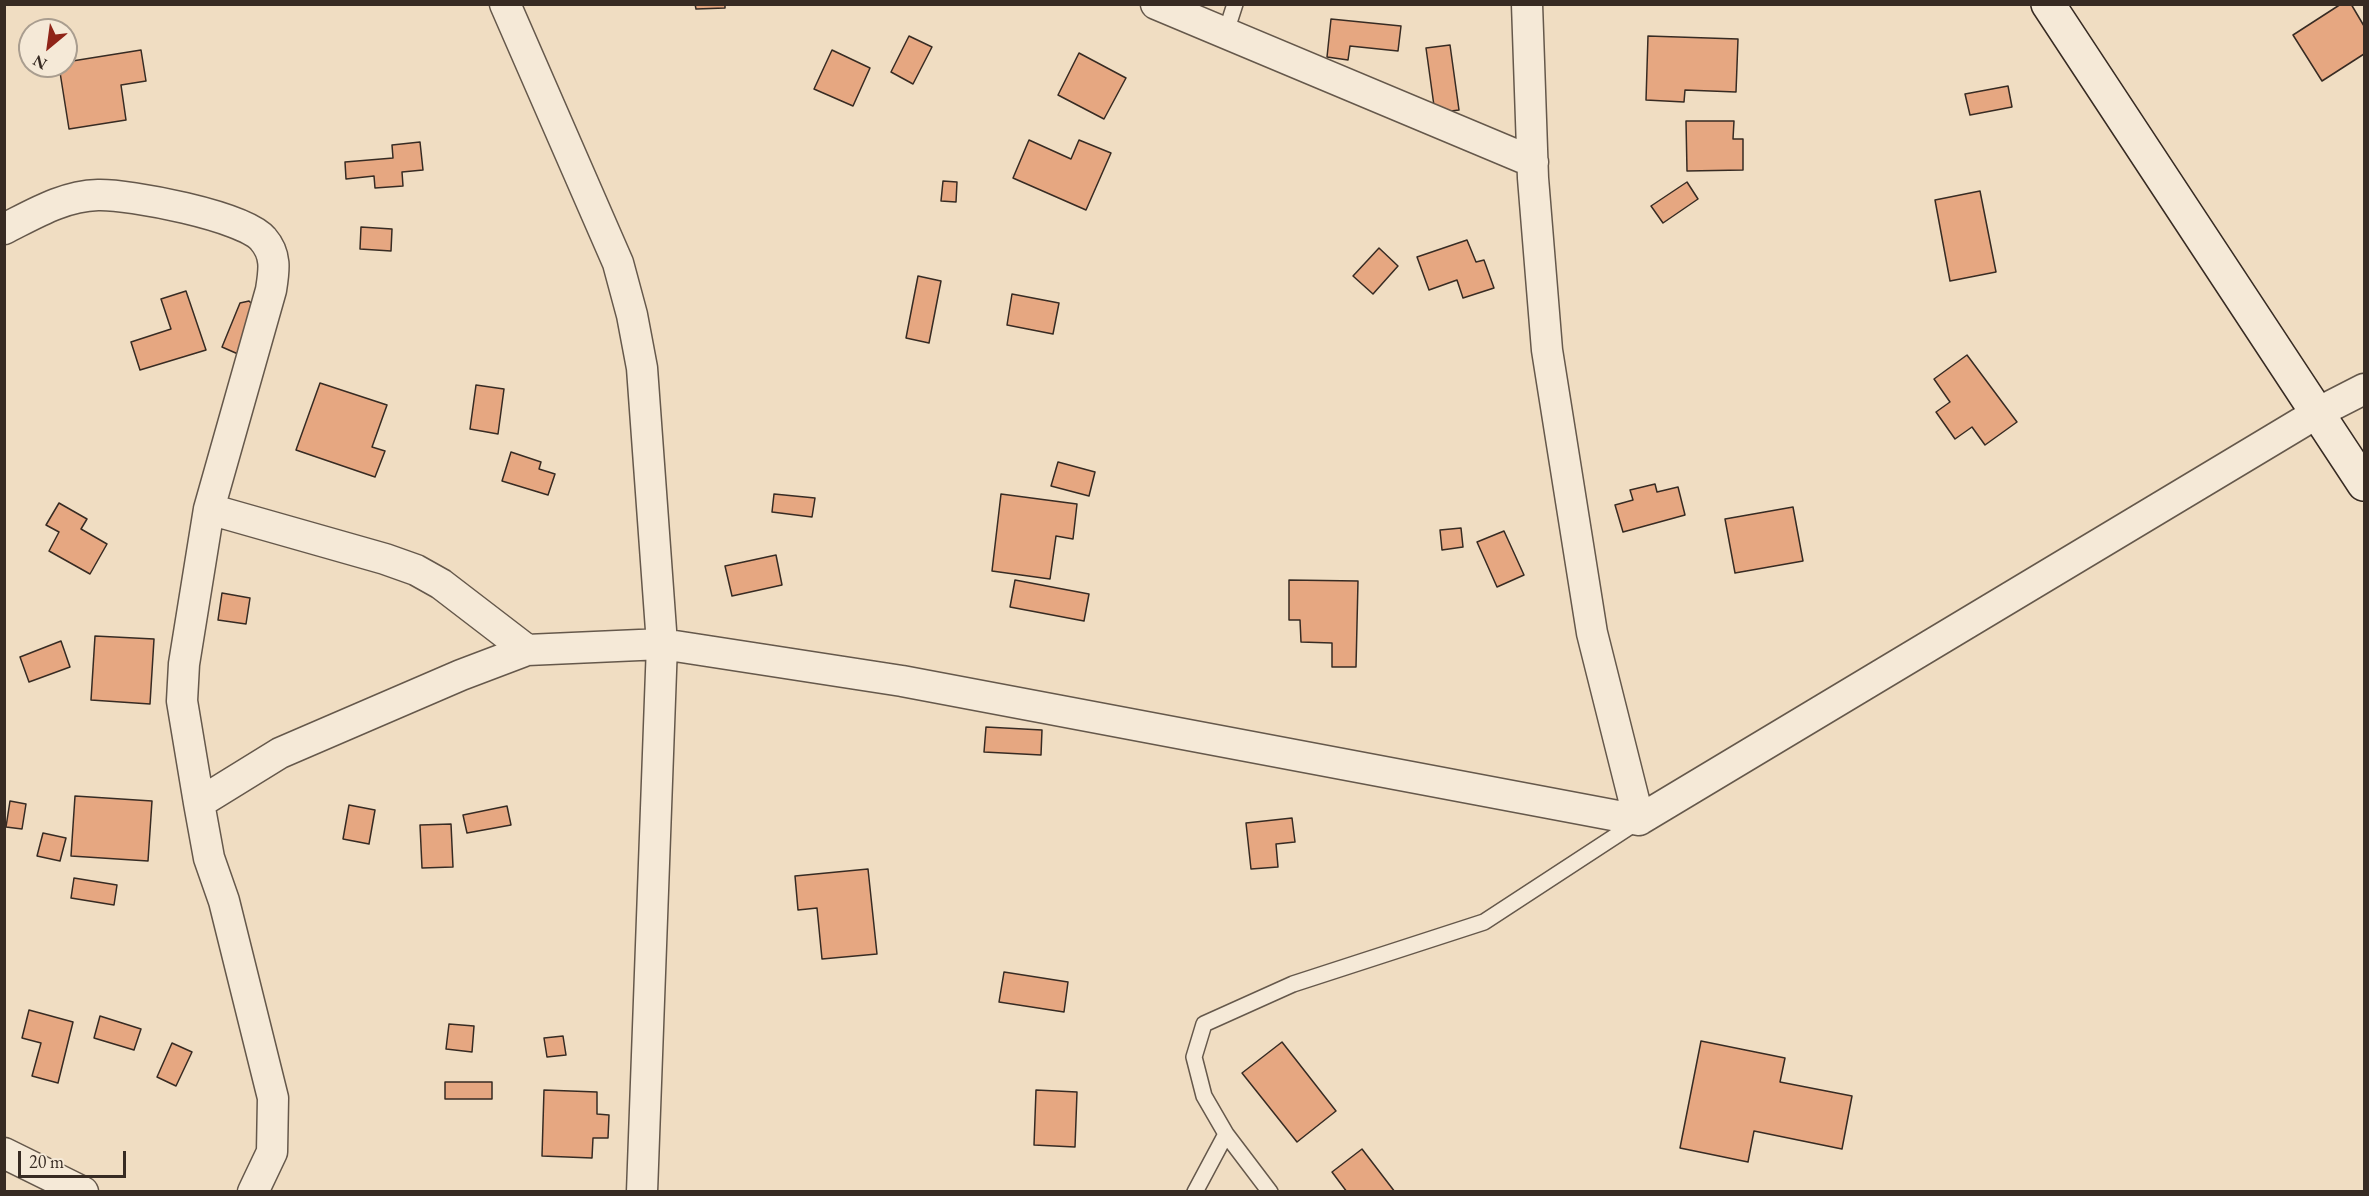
<!DOCTYPE html>
<html>
<head>
<meta charset="utf-8">
<style>
  body { margin:0 }
  #map { position:relative; width:2369px; height:1196px; overflow:hidden; background:#f0ddc2; font-family:"EB Garamond",serif }
  canvas { display:block }
  .frame { position:absolute; inset:0; border:6px solid #372b23; pointer-events:none }
  .north { position:absolute; left:18px; top:18px; width:60px; height:60px; box-sizing:border-box; background:#f5e9d7; border:2px solid #a99d8f; border-radius:50%; rotate:209deg; font-size:16px; font-weight:700; line-height:24px; text-align:center; color:#372b23 }
  .north::after { content:''; display:block; margin:auto; width:21px; height:27px; background:#8f2418; clip-path:polygon(50% 0,100% 100%,50% 72%,0 100%) }
  .scale { position:absolute; left:18px; top:1151px; width:108px; height:27px; box-sizing:border-box; border:3px solid #372b23; border-top:0; padding-left:8px; font-size:18px; line-height:21px; white-space:nowrap; color:#372b23; -webkit-text-stroke:4px #f5e9d7; paint-order:stroke }
</style>
</head>
<body>
<div id="map">
<canvas width="2369" height="1196"></canvas>
<div class="frame"></div>
<div class="north">N</div>
<div class="scale">20 m</div>
</div>
<script>
const c = document.querySelector('canvas').getContext('2d');
c.lineJoin = 'round';
function paint(path, color) {
  c.fillStyle = color;
  c.fill(path, 'evenodd');
}
function stroke(path, color, width, dash) {
  c.strokeStyle = color;
  c.lineWidth = width;
  c.lineCap = dash ? 'butt' : 'round';
  c.setLineDash(dash || []);
  c.stroke(path);
}
const building = new Path2D(`
  M695,4H725V8L696,9Z
  M2341,4H2351L2364,26V54L2322,81L2293,35Z
  M1331,19L1401,26L1398,51L1350,46L1348,60L1327,57Z
  M909,36L932,47L913,84L891,72Z
  M1648,36L1738,39L1736,92L1685,90L1684,102L1646,100Z
  M1450,45L1459,110L1435,113L1426,48Z
  M141,50L146,81L121,85L126,120L69,129L59,66H66V62Z
  M832,50L870,68L853,106L814,89Z
  M1079,53L1126,78L1104,119L1058,95Z
  M2008,86L2012,107L1970,115L1965,94Z
  M1686,121H1734L1733,139H1743V170L1687,171Z
  M1029,140L1071,159L1079,140L1111,153L1086,210L1013,178Z
  M420,142L423,170L402,172L403,186L375,188L374,176L346,179L345,162L393,158L392,145Z
  M943,181L957,182L956,202L941,201Z
  M1687,182L1698,199L1663,223L1651,206Z
  M1980,191L1996,272L1950,281L1935,200Z
  M361,227L392,229L391,251L360,249Z
  M1467,240L1476,262L1484,260L1494,288L1463,298L1457,280L1429,290L1417,257Z
  M1379,248L1398,266L1373,294L1353,276Z
  M918,276L941,281L929,343L906,338Z
  M186,291L206,350L140,370L131,342L171,329L161,299Z
  M1012,294L1059,303L1053,334L1007,325Z
  M249,301L257,309L238,354L222,347L240,303Z
  M1967,355L2017,422L1985,445L1972,427L1955,439L1936,412L1950,402L1934,379Z
  M320,383L387,405L372,447L385,451L375,477L296,450Z
  M476,385L504,389L498,434L470,429Z
  M511,452L541,462L539,469L555,474L548,495L502,481Z
  M1058,462L1095,472L1089,496L1051,486Z
  M1655,484L1657,492L1678,487L1685,515L1623,532L1615,505L1633,500L1630,490Z
  M774,494L815,498L812,517L772,512Z
  M1001,494L1077,504L1073,539L1056,536L1050,579L992,571Z
  M59,503L87,519L81,529L107,544L90,574L49,551L59,532L46,525Z
  M1793,507L1803,561L1735,573L1725,519Z
  M1461,528L1463,547L1442,550L1440,530Z
  M1504,531L1524,575L1497,587L1477,542Z
  M776,555L782,585L732,596L725,566Z
  M1015,580L1089,594L1084,621L1010,607Z
  M1289,580L1358,581L1356,667H1332V643L1301,642L1300,620H1289Z
  M222,593L250,598L246,624L218,620Z
  M95,636L154,639L150,704L91,700Z
  M61,641L70,667L29,682L20,657Z
  M986,727L1042,730L1041,755L984,752Z
  M75,796L152,801L148,861L71,856Z
  M10,801L26,804L22,829L6,827Z
  M349,805L375,810L369,844L343,839Z
  M507,806L511,825L467,833L463,815Z
  M1292,818L1295,842L1276,844L1278,867L1251,869L1246,823Z
  M451,824L453,867L422,868L420,825Z
  M43,833L66,838L60,861L37,856Z
  M868,869L877,954L822,959L817,908L798,910L795,876Z
  M74,878L117,885L114,905L71,898Z
  M1004,972L1068,982L1064,1012L999,1002Z
  M29,1010L73,1022L58,1083L32,1076L41,1043L22,1038Z
  M100,1016L141,1029L134,1050L94,1038Z
  M449,1024L474,1026L472,1052L446,1049Z
  M563,1036L566,1055L547,1057L544,1038Z
  M1701,1041L1785,1058L1780,1082L1852,1096L1842,1149L1754,1131L1748,1162L1680,1148Z
  M1282,1042L1336,1111L1297,1142L1242,1073Z
  M172,1043L192,1052L176,1086L157,1077Z
  M445,1082H492V1099H445Z
  M544,1090L597,1092V1114L609,1115L608,1138H593L592,1158L542,1156Z
  M1036,1090L1077,1092L1075,1147L1034,1145Z
  M1362,1149L1395,1192H1347L1332,1172Z`);
paint(building, '#e6a781');
stroke(building, '#372b23', 1.5);
const lane = new Path2D(`
  M1226,32L1235,4
  M1195,1192L1226,1134
  M1270,1192L1226,1134L1204,1096L1194,1057L1204,1024L1293,984L1484,922L1637,822`);
const street = new Path2D(`
  M505,4L618,263L632,315L642,368L662,644L902,681L1639,820L2319,412L2364,389
  M1156,4L1533,162
  M1527,4L1533,178L1547,350L1592,633L1639,820
  M4,229C34,214 63,196 98,195C129,194 244,216 263,239C277,255 274,271 271,290L209,509L184,664L182,701L199,803
  M209,509L385,559L416,570L441,584L527,650
  M4,1153L83,1192
  M253,1192L272,1152L273,1098L224,901L209,858L199,803L280,753L461,675L527,650L662,644L642,1192`);
const secondary = new Path2D(`
  M2048,4L2364,484`);
stroke(lane, '#65584b', 18);
stroke(street, '#65584b', 33);
stroke(secondary, '#372b23', 36);
stroke(lane, '#f5e9d7', 15);
stroke(street, '#f5e9d7', 30);
stroke(secondary, '#f5e9d7', 33);
</script>
</body>
</html>
